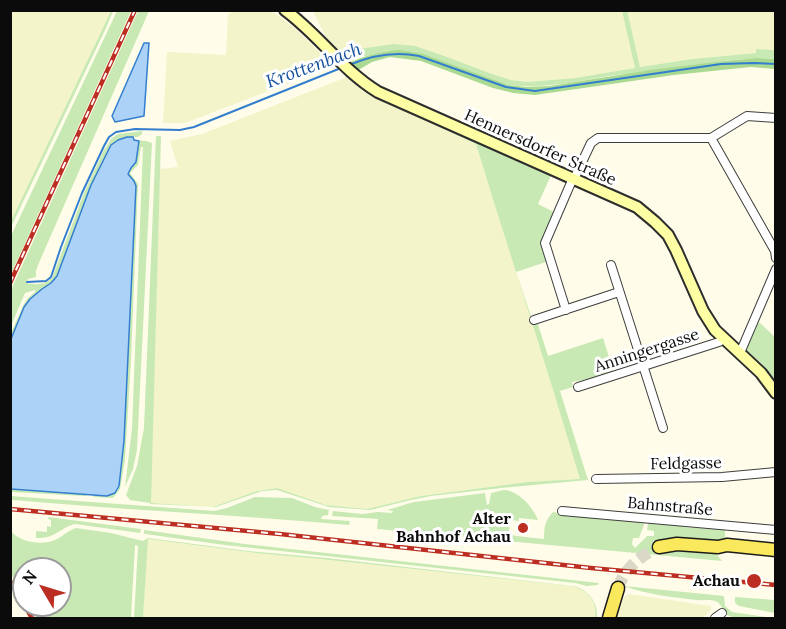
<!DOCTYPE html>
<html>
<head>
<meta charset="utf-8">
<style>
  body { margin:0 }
  #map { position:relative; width:786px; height:629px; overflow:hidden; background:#fffde9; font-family:Lora,serif }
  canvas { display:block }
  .frame { position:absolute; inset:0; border:12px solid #0b0b0b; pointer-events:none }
  .north { position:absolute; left:12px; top:557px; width:60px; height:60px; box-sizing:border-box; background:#fff; border:2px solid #9d9d9d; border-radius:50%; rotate:308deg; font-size:16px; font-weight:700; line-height:24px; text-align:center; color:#0b0b0b }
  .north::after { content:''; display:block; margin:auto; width:21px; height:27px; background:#bc2e22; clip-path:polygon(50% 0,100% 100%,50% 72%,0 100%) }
</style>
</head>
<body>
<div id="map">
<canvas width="786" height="629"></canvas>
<div class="frame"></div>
<div class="north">N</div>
</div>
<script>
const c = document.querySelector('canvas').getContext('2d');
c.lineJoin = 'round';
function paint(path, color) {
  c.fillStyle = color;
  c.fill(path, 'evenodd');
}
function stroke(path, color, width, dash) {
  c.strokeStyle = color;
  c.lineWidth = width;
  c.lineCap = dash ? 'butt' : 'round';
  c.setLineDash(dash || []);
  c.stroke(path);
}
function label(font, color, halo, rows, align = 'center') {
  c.font = font + ' Lora,serif';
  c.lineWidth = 6;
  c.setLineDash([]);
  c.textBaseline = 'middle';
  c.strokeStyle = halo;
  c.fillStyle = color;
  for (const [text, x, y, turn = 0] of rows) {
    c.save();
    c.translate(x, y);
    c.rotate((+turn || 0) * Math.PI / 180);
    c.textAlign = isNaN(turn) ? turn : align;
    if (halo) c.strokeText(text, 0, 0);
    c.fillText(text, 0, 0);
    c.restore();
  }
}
paint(new Path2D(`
  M236,10L272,11L297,30L324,57L329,68L185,123H163L167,52L226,55L228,14Z
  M11,11H111L11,221Z
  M313,11H622L635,68L575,78L527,82L511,80L492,74L447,57L338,52L328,42Z
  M627,11H775V50L757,49L756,53L692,59L640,67Z
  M347,77L367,91L393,105L476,144L581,479L528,482L421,496L367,509L326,505L277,488L257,491L213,507L150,503L160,169L178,167L170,141L202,134Z
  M147,539L256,553L320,559L571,586L582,589L589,595L594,602L596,609L595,618H143Z
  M629,594L711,606V610L703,618H616L624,597Z`), '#f3f4c9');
paint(new Path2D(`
  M627,10L640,67L692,59L756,53V49L775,50L776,59C743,57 711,63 678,67C655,70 632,73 609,76C576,82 542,89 508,85L387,51L357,58L346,65L338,52L394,44L415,46L447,57L492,74L511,80L527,82L575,78L635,68L622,11Z
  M111,11H113L106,28L11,227V221Z
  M117,11H131L11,274V236Z
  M138,11H149L38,265L36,271V277L28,279L26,283C36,285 45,285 52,278L84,193L104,150L112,138L118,134L142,131V134L138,137H134L133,140L146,141L152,143L137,450L133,469L125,487L132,429L143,147H141L138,165L130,173L138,184L131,359L125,460L120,489L113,498L94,497L92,493H88L86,496H84L11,492V333L24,304L28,298L35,292V290L25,293L11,326V290Z
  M350,75L552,173L538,204L556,213L541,246L546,262L516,272L533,322L537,321L548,356L603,338L614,373L600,377L572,382L573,387L560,391L588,480L501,488L431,496L411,500L370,510L329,507L277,490L262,491L216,507L150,504V503L130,500L126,495L137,466L144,428L156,136H161L151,503L213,507L257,491L277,488L326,505L367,509L421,496L528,482L580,479C547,367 510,255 476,144L393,105L367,91L347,77Z
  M759,322L775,337V382L761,363L746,350Z
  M504,490C519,491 533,507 538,520L519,518V521L510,520L509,534L516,536L544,539C544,527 545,521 553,512L565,514L566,516L577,517L578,515L606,520L607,518L625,520V521L636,522V521H644V525L639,538H633L632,544L635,548L647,536H654V531L647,530L648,523L649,521L654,522V524L665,525L666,523L683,525V527L694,528L695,526H698V528L709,529L710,527H725V537L730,538L727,542H725C705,540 677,534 659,542L671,549L712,552L717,555L722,561L377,529L378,519L332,516L333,511L362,514L378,512L392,513L393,511L387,510L414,502L485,493L487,505L489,504L491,493Z
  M10,496L214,511L227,508L255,497L292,498L315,507L329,510L328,515L322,516L321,519L350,521L349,525C237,515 125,510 13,500L11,499Z
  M48,517L141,529L140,533L75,524C59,528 56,539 36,538V531L47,532V526L51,527V520L48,519Z
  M76,528L111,533L143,541L148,538L248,551L327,558L573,586C589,590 598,602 597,618H595C598,601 588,590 571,586L320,559L256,553L148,539L143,618H134L138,546L135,545L131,618H37L29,605H60V569H24V597L11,574V531C19,542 42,546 55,540C62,537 67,531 76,528Z
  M144,530L245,544L599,583L598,585L587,586L575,583L225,545L145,534L144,533Z
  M624,586L724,596L725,606L732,612L773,618C761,618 738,621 727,615C722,611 722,603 715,601C710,599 702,601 697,600C672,597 648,595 624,586Z
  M735,597L775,600V613L739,606L735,603Z`), '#c8e9b3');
paint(new Path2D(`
  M399,50L423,54L508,85L526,87L550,86L650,70L715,62L757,58L776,59L775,69L751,67L674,75L535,95L513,93L493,88L421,61L390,57L372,62L355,72L346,65C363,55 380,52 399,50Z`), '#aada92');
const water = new Path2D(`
  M144,43H149L144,116L115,122L112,116Z
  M127,137H133L134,140L139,141L136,162L131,168L128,174L134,181L136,186L124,441L119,486L115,493L107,496L11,489V339L24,307L30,299L42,289L51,283L57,276L91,185L111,145L118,140Z`);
paint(water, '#add2f7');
stroke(water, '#337ece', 1.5);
stroke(new Path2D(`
  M349,65C372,55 395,51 419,56L506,87L535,91L721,64L754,63L776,64
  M27,282L46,281L51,277L61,247L82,193L104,146L109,137L116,132L135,129L180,130L194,127L341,68`), '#337ece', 2);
stroke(new Path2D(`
  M618,588C625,568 640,556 659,547`), '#dad9c8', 12, [12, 6]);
const street = new Path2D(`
  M711,138L747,116L776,118
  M574,179L591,143L598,138H711L775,251L776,258
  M611,265L663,428
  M566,310L545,243L573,178
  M534,320L619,292
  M740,353L776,269
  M578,387L719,342L723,339
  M596,479L722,477L776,472
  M562,511L776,530
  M715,618L722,613`);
const secondary = new Path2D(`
  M285,10C319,35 342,70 378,92L637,207L655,222L668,235L676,250L703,311L715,330L761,373L776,393`);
const primary = new Path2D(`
  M659,547L677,544L718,547L727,545L776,550
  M609,618L618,588`);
stroke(street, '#3e3e3e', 10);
stroke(secondary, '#2d2d2d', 14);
stroke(primary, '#1c1c1c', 15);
stroke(street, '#fff', 8);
stroke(secondary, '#feffa4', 10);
stroke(primary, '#fae85d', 12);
const rail = new Path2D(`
  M10,283L135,10
  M10,509L280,534L591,568L776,585
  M10,581L32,618`);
stroke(rail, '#bc2e22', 4.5);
stroke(rail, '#fff', 2, [7]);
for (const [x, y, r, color] of [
  [523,528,6,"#bc2e22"],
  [754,581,8,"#bc2e22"]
]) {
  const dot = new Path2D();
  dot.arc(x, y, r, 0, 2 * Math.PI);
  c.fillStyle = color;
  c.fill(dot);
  stroke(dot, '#fff', 2);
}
label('16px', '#0b0b0b', '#fff', [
  ["Hennersdorfer Straße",540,148,24],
  ["Anningergasse",647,351,-18],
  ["Feldgasse",686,464,-1],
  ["Bahnstraße",670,507,5]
]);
label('bold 16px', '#0b0b0b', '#fff', [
  ["Alter",511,519],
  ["Bahnhof Achau",511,537],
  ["Achau",740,581]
], 'right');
label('italic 18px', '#14509d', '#fff', [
  ["Krottenbach",314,66,-20]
]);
</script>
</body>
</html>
